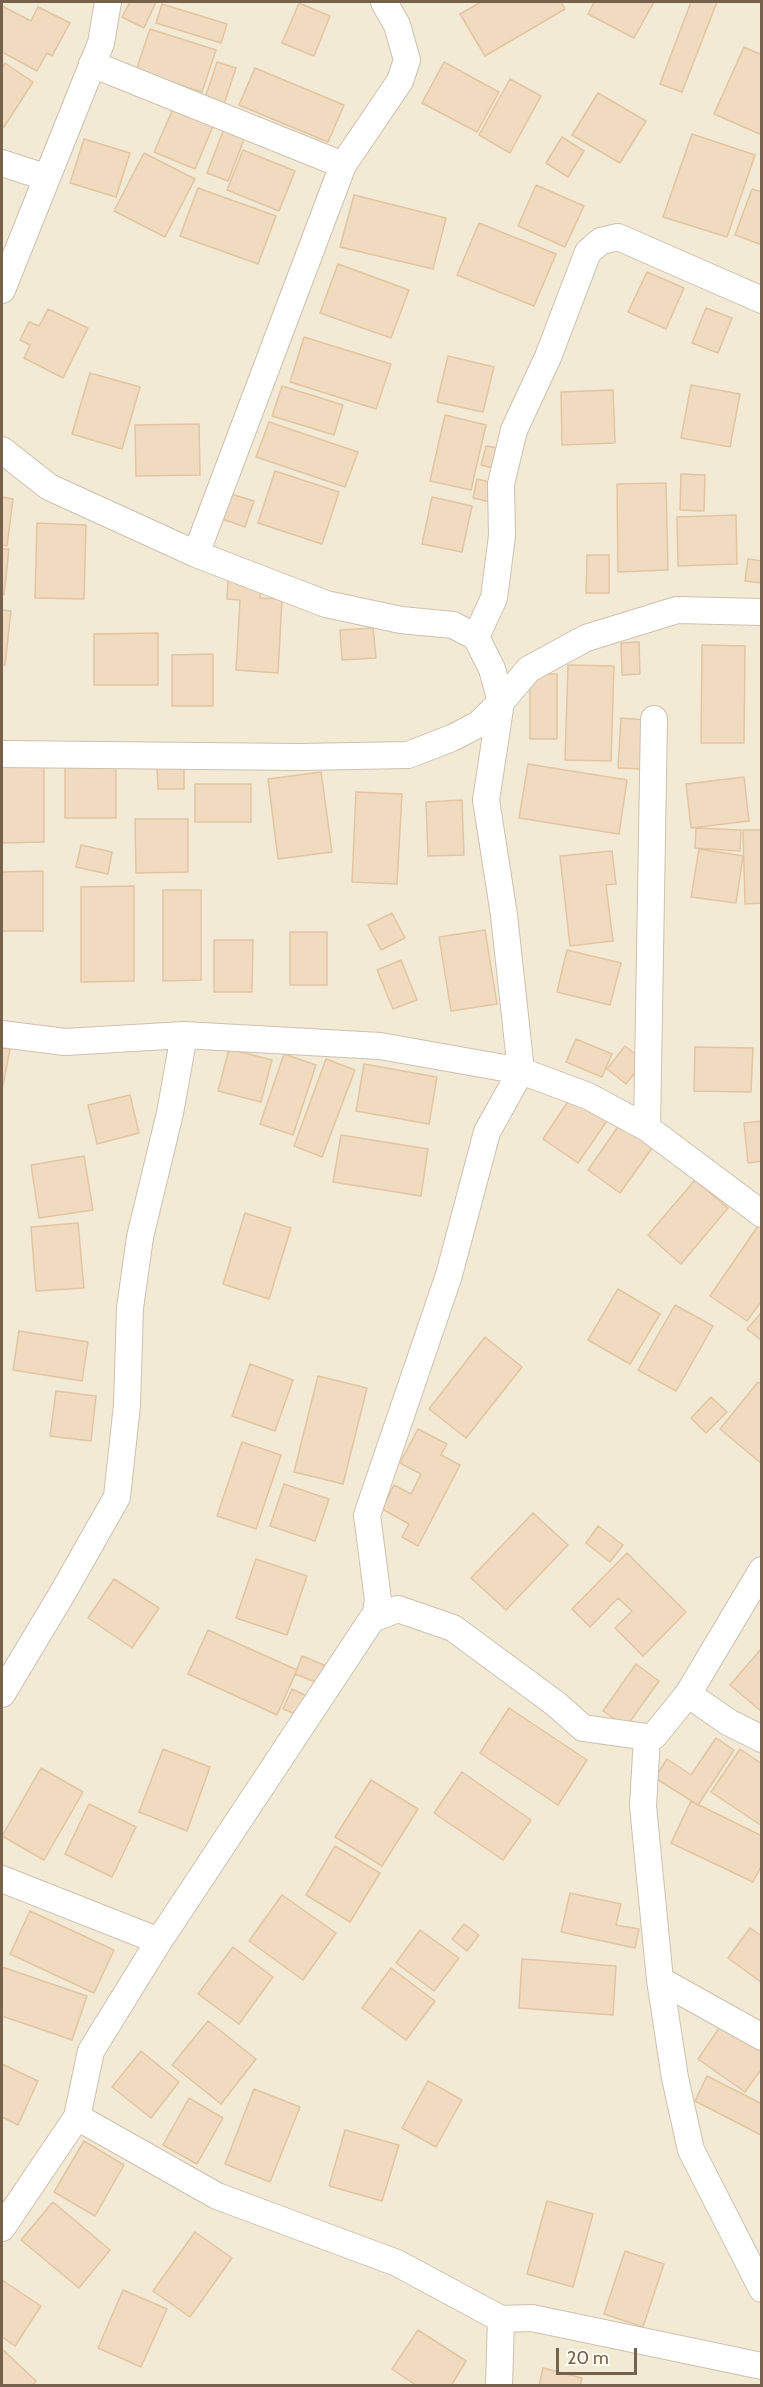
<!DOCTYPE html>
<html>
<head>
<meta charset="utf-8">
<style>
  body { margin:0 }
  #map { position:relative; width:763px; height:2387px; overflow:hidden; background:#fcf7e8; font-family:Cabin,sans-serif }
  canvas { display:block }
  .frame { position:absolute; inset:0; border:3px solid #75614c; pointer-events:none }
  .scale { position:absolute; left:556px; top:2348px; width:81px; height:27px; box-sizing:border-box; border:3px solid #75614c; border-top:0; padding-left:8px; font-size:18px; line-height:21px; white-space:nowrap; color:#75614c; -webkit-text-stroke:4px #fefaee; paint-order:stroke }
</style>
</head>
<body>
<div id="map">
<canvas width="763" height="2387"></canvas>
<div class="frame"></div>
<div class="scale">20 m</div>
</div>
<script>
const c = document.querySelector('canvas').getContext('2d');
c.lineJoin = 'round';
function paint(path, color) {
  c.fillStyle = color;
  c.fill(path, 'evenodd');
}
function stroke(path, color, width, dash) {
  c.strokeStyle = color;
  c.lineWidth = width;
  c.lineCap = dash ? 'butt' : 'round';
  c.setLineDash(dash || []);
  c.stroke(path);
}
paint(new Path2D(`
  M2,2H761V2385H2Z`), '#f3ead6');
const building = new Path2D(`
  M130,2H156L144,28L122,17Z
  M481,2H561L565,9L485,56L460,14Z
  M594,2H654L634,38L588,14Z
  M691,2H717L682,92L660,84Z
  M299,3L330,16L314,56L282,43Z
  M162,4L227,24L221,43L156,23Z
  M2,6L31,21L38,7L70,23L52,56L47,53L37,71L2,52Z
  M150,29L216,50L202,92L136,71Z
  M744,47L762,55V135L714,114Z
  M217,62L236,68L224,104L205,98Z
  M444,62L499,92L477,132L422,103Z
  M5,63L33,82L4,127L2,126V69Z
  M255,68L344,105L328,142L239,105Z
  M510,79L541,96L510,153L479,135Z
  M598,93L646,121L620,163L572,135Z
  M176,102L216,119L195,169L154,152Z
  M227,121L248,129L228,181L207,173Z
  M692,134L755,155L727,237L663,217Z
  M562,137L584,151L568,177L546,163Z
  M84,139L130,153L116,197L70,183Z
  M243,150L295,171L279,211L227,190Z
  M144,153L195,179L165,237L114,211Z
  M536,185L584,206L565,247L518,226Z
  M198,188L276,216L258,264L180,236Z
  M752,189L762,192V245L735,235Z
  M354,195L446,218L433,269L340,247Z
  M479,223L556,254L534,306L457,275Z
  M338,264L409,290L391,338L320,313Z
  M647,272L684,288L666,329L628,312Z
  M706,308L732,318L718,353L692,343Z
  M48,309L88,328L63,378L24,358L30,345L20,340L29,322L39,326Z
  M304,337L391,364L376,409L290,382Z
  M448,356L494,367L483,412L437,402Z
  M90,373L140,387L122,449L72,434Z
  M691,385L740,394L730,447L681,438Z
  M282,386L343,405L334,435L272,416Z
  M613,390L615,443L562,445L561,392Z
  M445,415L486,425L471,490L430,481Z
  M269,422L358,452L345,487L256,457Z
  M199,424L200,475L136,476L135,425Z
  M486,446L503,449L498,469L481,465Z
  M275,471L339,492L322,544L258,523Z
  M681,474L705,475L704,511L680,510Z
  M477,479L498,484L494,503L473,498Z
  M666,483L668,570L618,572L617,484Z
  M231,494L254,501L245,527L222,519Z
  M2,497L13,499L7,546L2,545Z
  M432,497L472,506L462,552L422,544Z
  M736,515L737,564L678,566L677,517Z
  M37,523L86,525L84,599L35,598Z
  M2,549H9L4,595L2,594Z
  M587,555H609V593H586Z
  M748,559L762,561V583L745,581Z
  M228,580L260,581V598L282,599L278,673L236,670L240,600L227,599Z
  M2,610L11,611L5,665H2Z
  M373,628L376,658L342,660L340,630Z
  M158,633V685H94V634Z
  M639,642L640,674L622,675L621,643Z
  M702,645L745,646L744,743H701Z
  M213,654V706H172V655Z
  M568,665L614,666L611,761L565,760Z
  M530,674H557V739H530Z
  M621,718L646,720L643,769L618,768Z
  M528,764L627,780L619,834L519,818Z
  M157,765H184V789H158Z
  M44,766V842L2,843V767Z
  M116,766V818H65V767Z
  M321,772L332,852L278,859L268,779Z
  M744,777L749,821L691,828L686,784Z
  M195,784H251V822H195Z
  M356,792L402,794L397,884L352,882Z
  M462,800L464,855L428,856L426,802Z
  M135,819H188V872L136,873Z
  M696,828L741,830L740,851L695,848Z
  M743,830H762V903L745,904Z
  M81,845L112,852L108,874L76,867Z
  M699,849L743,856L736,903L691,897Z
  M612,851L616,884L606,885L613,941L570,946L560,856Z
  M43,871V931H2V872Z
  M134,886V981L81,982V887Z
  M163,890H201V980L163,981Z
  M392,913L405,938L381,950L368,925Z
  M485,930L497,1004L451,1011L439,937Z
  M290,932H327V985H290Z
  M214,940H253L252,992H214Z
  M567,950L621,963L610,1005L557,992Z
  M401,960L417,1000L393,1009L377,970Z
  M576,1039L612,1054L602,1077L566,1062Z
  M625,1046L644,1061L626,1084L607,1069Z
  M695,1047L753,1048L751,1092L694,1091Z
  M2,1048L10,1049L2,1090Z
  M229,1049L272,1060L261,1102L218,1091Z
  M284,1054L316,1065L293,1135L260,1124Z
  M326,1059L355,1070L322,1157L294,1146Z
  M364,1064L437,1077L429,1124L356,1111Z
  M573,1094L609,1118L578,1163L543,1139Z
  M130,1095L139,1133L97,1144L88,1105Z
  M622,1121L655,1144L620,1193L588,1170Z
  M762,1121V1161L748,1163L744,1123Z
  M341,1135L428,1149L421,1196L333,1182Z
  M84,1156L93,1210L39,1218L31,1165Z
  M695,1180L728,1208L681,1264L648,1235Z
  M245,1213L291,1228L269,1299L223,1284Z
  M78,1223L84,1288L36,1291L31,1227Z
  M758,1226L762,1229V1300L747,1321L710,1296Z
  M618,1289L660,1314L630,1364L588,1340Z
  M675,1305L713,1326L676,1391L638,1370Z
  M762,1312V1341L747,1329Z
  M19,1331L88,1342L82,1381L13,1370Z
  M485,1337L522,1367L466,1438L429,1409Z
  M250,1364L293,1380L275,1431L232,1416Z
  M318,1376L367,1388L343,1484L294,1472Z
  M758,1382L762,1385V1464L720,1429Z
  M56,1391L96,1396L91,1441L50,1436Z
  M711,1397L727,1412L706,1433L691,1418Z
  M418,1429L447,1444L441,1455L460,1465L418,1546L402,1537L409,1524L382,1509L394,1485L411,1494L421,1474L400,1463Z
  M242,1442L281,1455L256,1529L217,1516Z
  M284,1484L329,1499L315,1541L270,1526Z
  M533,1513L568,1545L506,1610L471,1578Z
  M598,1526L623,1545L610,1562L586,1543Z
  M627,1553L686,1612L643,1656L615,1628L632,1611L618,1598L590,1627L572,1609Z
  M256,1559L307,1576L287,1635L236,1618Z
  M114,1579L159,1608L132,1648L88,1618Z
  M208,1630L297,1670L277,1715L188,1674Z
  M762,1648V1712L730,1685Z
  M302,1656L324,1665L318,1683L295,1674Z
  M636,1664L659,1681L626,1727L603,1711Z
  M292,1689L309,1697L300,1716L283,1709Z
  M509,1708L587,1760L558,1805L480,1753Z
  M716,1738L734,1750L698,1805L655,1778L667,1759L691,1775Z
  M163,1749L210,1767L187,1831L139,1812Z
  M740,1749L762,1764V1826L711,1792Z
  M41,1768L83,1792L44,1860L2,1836Z
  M462,1772L531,1820L503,1860L434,1813Z
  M371,1780L418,1809L382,1866L335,1837Z
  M691,1801L762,1836V1865L753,1882L671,1843Z
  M89,1804L136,1827L112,1877L65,1854Z
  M335,1846L380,1873L350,1922L306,1895Z
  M570,1893L621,1904L616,1925L639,1929L635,1948L561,1932Z
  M282,1895L336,1933L303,1980L249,1941Z
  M30,1911L114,1950L94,1993L10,1954Z
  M464,1924L479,1935L467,1951L452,1939Z
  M750,1928L762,1936V1983L728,1958Z
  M420,1930L459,1958L434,1991L396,1963Z
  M233,1947L273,1977L239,2024L198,1994Z
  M522,1959L616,1966L613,2015L519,2008Z
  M2,1967L87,1996L72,2040L2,2016Z
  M391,1968L435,2001L406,2040L362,2008Z
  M208,2021L256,2059L221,2104L172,2065Z
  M724,2021L762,2048V2068L745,2092L698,2059Z
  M141,2051L179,2082L151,2118L112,2087Z
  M2,2064L38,2081L18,2125L2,2117Z
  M707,2076L762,2104L761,2135L695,2101Z
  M428,2081L462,2100L436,2147L402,2128Z
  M254,2089L300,2107L270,2182L225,2164Z
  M189,2098L223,2118L197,2164L163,2145Z
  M345,2130L399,2145L382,2201L329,2186Z
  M84,2141L124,2165L95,2216L54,2192Z
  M547,2201L593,2214L573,2287L527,2274Z
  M53,2202L110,2250L79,2288L21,2240Z
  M195,2232L232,2258L190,2317L153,2291Z
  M625,2251L664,2264L643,2327L604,2314Z
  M2,2280L41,2306L15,2346L2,2337Z
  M123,2290L167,2309L141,2367L98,2348Z
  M418,2330L466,2361L451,2386H417L392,2369Z
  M2,2349L36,2381L32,2386H2Z
  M543,2368L582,2378L580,2386H539Z`);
paint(building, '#f0dbc0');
stroke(building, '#e2c4a1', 1.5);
const street = new Path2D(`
  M92,64L343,165
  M2,163L45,177
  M2,290L101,43L108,2
  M2,450L49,487L196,554L326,604L401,620L453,625L476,637
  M196,554L343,165L400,81L407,60L397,25L384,2
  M2,754L300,757L408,755L452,738L479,724L501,702L529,669L586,638L677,610L762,612
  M2,1034L65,1042L184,1035L380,1046L521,1071L588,1096L647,1128L762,1214
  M647,1128L654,719
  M762,1570L688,1694L654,1736L647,1737L643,1806L660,1980L675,2078L691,2150L762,2289
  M375,1618L378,1600L367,1515L449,1275L487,1132L521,1071L504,915L486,800L501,702L492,669L476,637L494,598L502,536L501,484L514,430L548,357L588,252L601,241L618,237L762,300
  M2,1694L62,1594L117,1497L127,1405L130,1308L140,1237L170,1113L184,1035
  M688,1694L728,1722L762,1739
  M2,1879L159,1941L91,2051L77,2117L2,2228
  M159,1941L372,1619L398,1609L453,1628L556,1704L583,1728L647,1737
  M660,1980L762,2037
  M77,2117L217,2196L397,2263L501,2319L532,2318L762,2366
  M499,2386L501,2319`);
stroke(street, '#cdc0ae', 28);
stroke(street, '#fff', 26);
</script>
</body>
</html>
